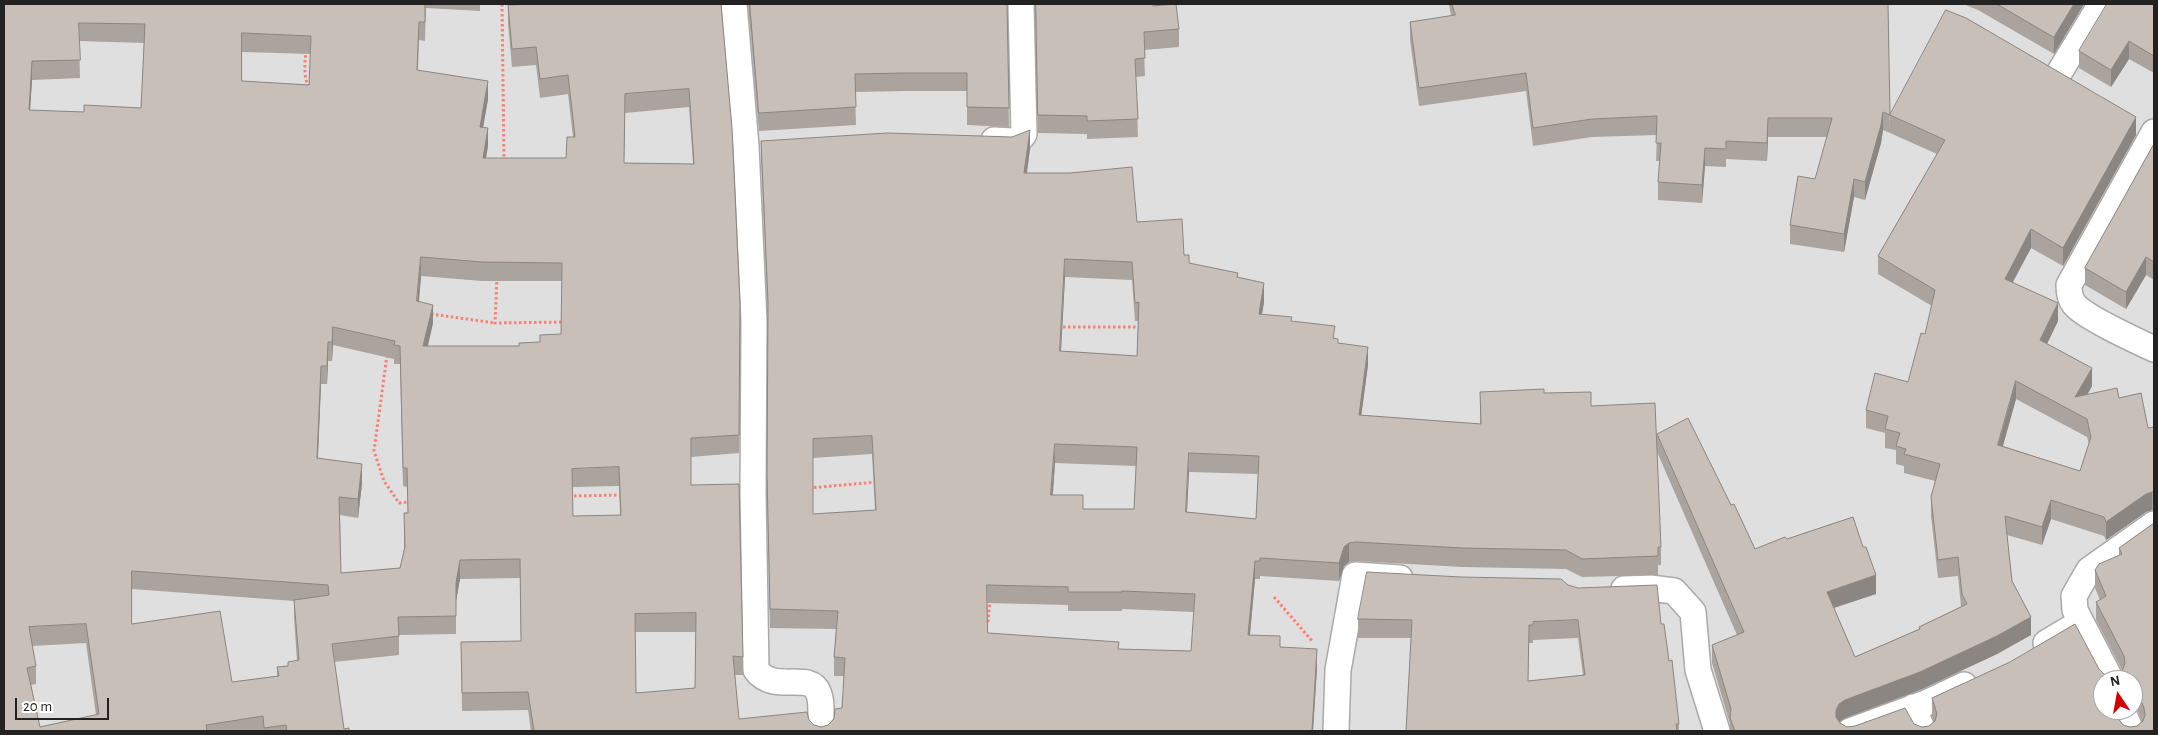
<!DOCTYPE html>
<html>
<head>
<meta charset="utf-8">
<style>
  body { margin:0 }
  #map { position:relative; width:2158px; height:735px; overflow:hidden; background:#f2efe9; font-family:"Alegreya Sans",sans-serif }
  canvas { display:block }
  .frame { position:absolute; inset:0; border:5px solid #222; pointer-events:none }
  .north { position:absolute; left:2093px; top:670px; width:50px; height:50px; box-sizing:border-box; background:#fff; border:1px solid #a7a7a7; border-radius:50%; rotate:348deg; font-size:14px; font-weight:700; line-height:20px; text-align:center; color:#222 }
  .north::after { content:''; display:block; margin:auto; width:18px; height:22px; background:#d40000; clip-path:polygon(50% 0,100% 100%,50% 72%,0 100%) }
  .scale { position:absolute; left:15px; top:698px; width:94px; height:22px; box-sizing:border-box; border:2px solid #222; border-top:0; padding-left:6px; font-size:15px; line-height:18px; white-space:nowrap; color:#222; -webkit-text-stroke:4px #fff; paint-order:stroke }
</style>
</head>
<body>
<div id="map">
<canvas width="2158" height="735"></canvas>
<div class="frame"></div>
<div class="north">N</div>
<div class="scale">20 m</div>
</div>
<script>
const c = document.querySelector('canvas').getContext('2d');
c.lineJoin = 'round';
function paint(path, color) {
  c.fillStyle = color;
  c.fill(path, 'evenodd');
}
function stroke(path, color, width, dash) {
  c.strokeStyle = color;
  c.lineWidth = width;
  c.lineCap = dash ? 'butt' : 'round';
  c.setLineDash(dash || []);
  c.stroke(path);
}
paint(new Path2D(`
  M4,4H2154V731H4ZM2103,680H2133V710H2103Z`), '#e0dfdf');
const minor = new Path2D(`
  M734,4L746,146L754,321L753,493L756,670C774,694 810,671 818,692C823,702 820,720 821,731
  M2059,73L2101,4
  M2154,132L2069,285C2069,292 2070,299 2074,304C2084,317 2137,341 2154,349
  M994,140L1012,141L1021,138L1024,134L1021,4
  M1624,589L1650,588L1674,591L1693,612L1698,670L1717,731
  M2046,643L2081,622
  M2111,680L2081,622L2075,610L2074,596L2089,570L2154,524
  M1913,707L1923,731
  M2122,710L2131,731
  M1336,731L1338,670L1355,575L1400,578
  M1850,731L1926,703L1964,685`);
stroke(minor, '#a9a9a9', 28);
stroke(new Path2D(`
  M502,4L504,161
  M306,50C305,63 303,76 309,88
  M497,277L495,323L565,322
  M431,314L495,323
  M1058,327H1142
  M387,355L374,451L384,481L399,503L410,502
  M809,488L877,482
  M569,496L623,495
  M1274,597L1313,642
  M988,622L990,601`), '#fa8072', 3, [2.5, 2.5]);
stroke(minor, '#fff', 25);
paint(new Path2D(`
  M4,4H480V11L426,8L425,41L419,40L418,70L488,99L483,127L488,146L486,158H566L573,137L568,94L540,98L536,65L512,67L508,24V5L721,4L740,303L739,453L691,457V485L743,657V675H735L739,719L809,720L814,725L821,727L828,725L842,708L844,676H834V657L836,629L770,628L767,493L768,318L761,159V141L1030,149L1027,173L1137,222L1184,255L1189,263L1238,277L1264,302L1262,314L1292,321L1335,338L1338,343L1368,365L1361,415L1480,424V392L1544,393L1591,406L1661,547V565H1658V575L1582,577L1566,569L1462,567L1356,561L1349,562L1344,566L1339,581L1260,576V579H1255L1250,635L1280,647L1317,668L1313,731H531L528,710L462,711L461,642L521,641L520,578L460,579L456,601V634L399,635V655L334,662L344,729L349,731H4ZM79,41L144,43L141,108L84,112L30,110L32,80L80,78ZM242,52L311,54L309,85L242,81ZM689,107L693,164L624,163L625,113ZM421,276L482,281H562L561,334L540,342L519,346H428L433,323L419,302ZM1065,277L1132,280L1135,321H1138L1137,356L1061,351ZM333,345L394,359V364H400L403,486L407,487L408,513H404V549L400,568L341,573L340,515L358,518L362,483L318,459L321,384H327L328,361H332ZM872,454L875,510L813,514V458ZM1055,463L1136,466L1134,509H1083L1053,495ZM1189,472L1258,474L1256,519L1187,512ZM619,486L620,515L573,516L572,487ZM132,589L294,601V618L297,661L288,666L277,667V676L232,682L132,624ZM987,603L1068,605V611H1122V609L1194,612L1191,651L1119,649L988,633ZM635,632H696L695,688L636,693ZM86,643L96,715L40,727L31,685L36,684V666L32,646Z
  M748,4H1007L1009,127L967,125V91H906L855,92L856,125L759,131Z
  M1035,4H1153V6L1179,29V47L1144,50L1145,76L1136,77L1138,137L1087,139V134L1038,133Z
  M1449,4H1888L1890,133L1883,130L1881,143L1865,200L1854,197L1844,252L1790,244V225L1815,179L1827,137H1768L1767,161L1726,159V167L1705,166L1702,203L1658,200V182L1660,161H1656L1657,135L1592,137L1533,146L1526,91L1419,106L1410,40V22L1451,16Z
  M1963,4H2084L2054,54L1978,10Z
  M2154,4V73L2129,59L2111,87L2079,68V51Z
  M1890,115L2136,135L2063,266L2031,248L2012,282L2058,321L2047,344L2092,386L2087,395L2119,398L2148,428L2154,427V510H2152L2146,512L2106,540L2104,536L2051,519L2042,545L2007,535L2012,581L2031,635L1997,654L1920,690L1845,718L1839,722L1840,723L1847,727L1914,724L1922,727L1929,726L1934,722L1932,716V698L2099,669L2104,674L2110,676L2118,674L2122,670L2096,620V602L2100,600L2095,588V570L2119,555V548L2154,523V731H1730V724L1712,663V645L1737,635L1657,452V434L1731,505L1755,549L1787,539L1876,594L1834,608L1855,657L1919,629V627L1961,607L1958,576L1938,578L1931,516V497L1935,481L1904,473V466L1896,464V450L1885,448V433L1866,428V410L1908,382L1925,334L1932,306L1878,274V256L1937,154L1890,133ZM2016,399L2087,437L2089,444L2080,471L2003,446ZM2103,680H2133V702L2135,704L2142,721L2137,726L2130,727L2123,725L2118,718L2103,710Z
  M2154,144V280L2146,275L2126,309L2085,285V268Z
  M1568,585L1661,624L1669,661L1679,724V731H1406L1411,638H1358V619ZM1578,638L1583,675L1528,681L1529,643H1533V640Z`), '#aba49e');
paint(new Path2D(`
  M2074,4H2084L2054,54V37Z
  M2129,41V59L2111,87V70Z
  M32,61V80L29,128V110Z
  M488,81V99L480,145V127Z
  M1883,112V130L1881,143L1865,200V182Z
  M2136,117V135L2063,266V248Z
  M1768,118V137L1767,161V143Z
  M488,128V146L483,176V158Z
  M1030,130V149L1024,191V173Z
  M1705,148V166L1702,203V185Z
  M1854,179V197L1844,252V234Z
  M2031,229V248L2005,297V279Z
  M421,257V276L417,320V301Z
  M2146,257V275L2126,309V292Z
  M1065,259V277L1060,369V351Z
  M1264,283V302L1259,332V314Z
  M2058,303V321L2040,358V340Z
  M433,305V323L423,365V346Z
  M333,327V345L332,361V342Z
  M328,342V361L327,384V366Z
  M1368,347V365L1359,433V415Z
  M321,366V384L317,477V458Z
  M2092,368V386L2077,413L2075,397Z
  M2016,381V399L1998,463V445Z
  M1055,444V463L1051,514V495Z
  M1189,453V472L1186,531V512Z
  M362,464V483L358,518V499Z
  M2152,492V510L2146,512L2106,540V522L2146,494Z
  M2051,500V519L2042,545V527Z
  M1349,543V562L1344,566L1339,581V563L1344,547Z
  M460,560V579L456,601V583Z
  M1255,561V579L1248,654V635Z
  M1876,575V594L1827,610V592Z
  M2031,617V635L1997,654L1920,690L1845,718L1839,722L1836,728V710L1839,704L1845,700Z
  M1317,649V668L1313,731H1312Z`), '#8b8681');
const building = new Path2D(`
  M4,4H425V22H419L417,70L488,81L480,127L488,128L483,158H566L567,137H575L568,75L540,79L536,47L512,49L508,5L535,4H721L732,128L740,303L739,435L691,438V485L739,484L743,657L733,656L739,719L807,712L809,720L814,725L821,727L828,725L834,719L835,709L842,708L845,658L834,657L838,611L770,609L767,474L768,302L761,141L887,133L1012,137L1030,130L1024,173H1070L1132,167L1137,222L1182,219L1184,255H1189V263L1238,273L1237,277L1264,283L1259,314L1292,317L1291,321L1335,326L1333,338L1338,339V343L1368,347L1359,415L1481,424L1480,392L1544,389V393L1591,392V406L1655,403L1661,547H1658V556L1582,559L1566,550L1462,548L1356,542L1349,543L1344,547L1339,563L1260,558V561H1255L1248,635L1280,636V647L1317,649L1312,731H534L528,692L462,693L461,642L521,641L520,559L460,560L456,583V616L398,617L399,636L332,644L344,729L349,728V731H287L286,725L264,728L263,716L206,725L207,731H4ZM79,23L145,24L141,108L84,105V112L29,110L32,61L80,60ZM242,33L311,36L309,85L242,81ZM689,89L694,164L624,163L625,94ZM421,257L482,262L562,263L561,334L540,335V342L519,343V346H423L433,305L417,301ZM1065,259L1132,262L1135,303L1139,302L1137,356L1060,351ZM333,327L395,341L394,345L400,346L403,468H407L408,513H404L405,547L400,568L341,573L339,497L358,499L362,464L317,458L321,366H327L328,342H332ZM872,436L876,510L813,514V439ZM1055,444L1137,447L1134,509H1083V495H1051ZM1189,453L1259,456L1256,519L1186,512ZM619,467L621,515L573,516L572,469ZM132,571L328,585L329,595L294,600L299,660L288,662V666L277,667L279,676L232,682L220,611L132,624ZM987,585L1068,587V592H1122V591L1195,594L1191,651L1118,649L1119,642L988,633ZM696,613L695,688L636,693L635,614ZM86,624L99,714L40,727L27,668L36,666L29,627Z
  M750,4H1007L1009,108L967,107V73H906L855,74L856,107L759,113Z
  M1036,4H1153V6L1176,4L1179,29L1144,32L1145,58L1135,59L1138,119L1087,121V116L1038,115Z
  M1452,4H1888L1890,115L1883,112L1881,125L1865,182L1854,179L1844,234L1790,225L1798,176L1815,179L1832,118H1768L1767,143L1726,141V149L1705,148L1702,185L1658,182L1661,143H1656L1657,116L1592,119L1533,128L1526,73L1419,88L1410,22L1455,15Z
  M1997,4H2074L2054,37Z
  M2107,4H2154V56L2129,41L2111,70L2079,51Z
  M1946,10L1966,18L2136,117L2063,248L2031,229L2005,279L2058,303L2040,340L2092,368L2075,397L2117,388L2119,398L2141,393L2148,428L2154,427V492H2152L2146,494L2106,522L2104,517L2051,500L2042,527L2005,516L2012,581L2031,617L1997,636L1920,672L1845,700L1839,704L1836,710V717L1840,723L1847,727L1855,726L1905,708L1914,724L1922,727L1929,726L1935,721L1937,714L1932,698L2010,662L2075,624L2099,669L2104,674L2110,676L2118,674L2123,669L2125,663L2124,656L2096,602L2106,596L2095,570L2099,564L2122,554L2119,548L2154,523V731H1735L1730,718L1731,709L1712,645L1744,632L1657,434L1688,418L1731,505L1734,504L1755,549L1785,537L1787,539L1853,517L1863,547H1866L1876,575L1827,592L1855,657L1920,629L1919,627L1967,604L1962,594L1958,557L1938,560L1931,497L1940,464L1904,454L1906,449L1896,446L1900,433L1885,429L1888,416L1866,410L1875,373L1908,382L1921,333L1925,334L1935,290L1878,256L1945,140L1890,115ZM2016,381L2087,419L2091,437L2080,471L1998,445ZM2117,678H2124L2130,680H2133V683L2135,686L2144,708L2145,715L2143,721L2137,726L2130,727L2123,725L2118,718L2114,710H2103V680H2115Z
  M2154,144V262L2146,257L2126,292L2085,268Z
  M1367,572L1461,577L1561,579L1568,585L1578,588L1657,585L1661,624H1664L1669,661L1672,660L1679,724H1676L1677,731H1406L1412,620L1358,619ZM1578,620L1585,675L1528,681L1529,625H1533V622Z`);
paint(building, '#c7bfb8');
stroke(building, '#8b8681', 1);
</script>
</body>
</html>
